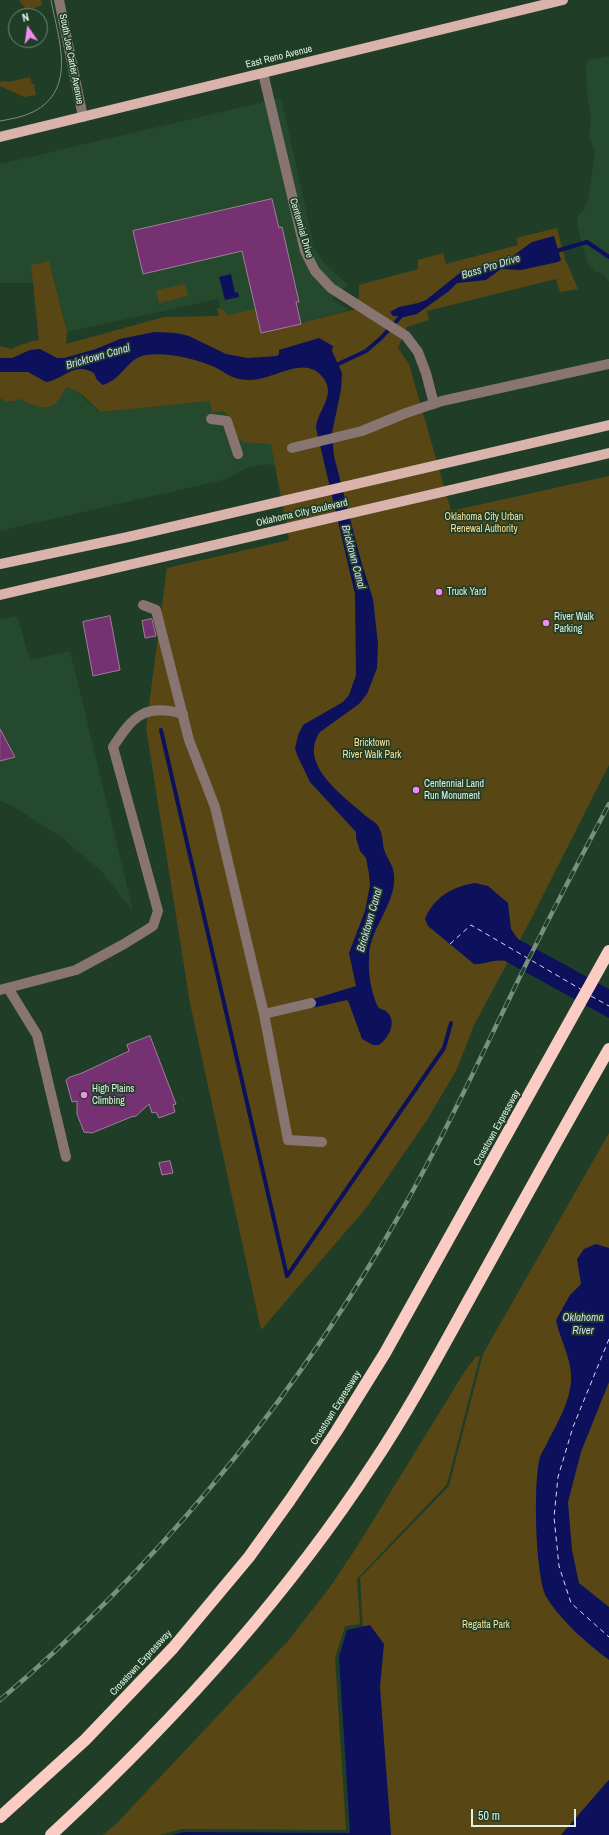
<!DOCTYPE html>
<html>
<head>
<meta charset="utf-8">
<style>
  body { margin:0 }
  #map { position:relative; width:609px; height:1835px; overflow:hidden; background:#203e27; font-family:"Archivo Narrow",sans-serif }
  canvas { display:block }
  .north { position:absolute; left:8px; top:8px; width:40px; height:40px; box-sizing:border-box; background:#203e27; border:1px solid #6c8672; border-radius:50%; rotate:347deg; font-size:11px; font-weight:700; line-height:16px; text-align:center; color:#dff1e2 }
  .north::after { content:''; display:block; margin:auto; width:14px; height:18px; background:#f589ee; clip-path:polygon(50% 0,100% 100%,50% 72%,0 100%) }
  .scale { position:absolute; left:471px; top:1809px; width:105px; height:18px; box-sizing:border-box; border:2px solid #dff1e2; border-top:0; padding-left:5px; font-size:12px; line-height:14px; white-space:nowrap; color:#dff1e2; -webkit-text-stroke:3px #203e27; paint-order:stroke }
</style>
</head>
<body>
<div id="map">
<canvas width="609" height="1835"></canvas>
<div class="north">N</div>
<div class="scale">50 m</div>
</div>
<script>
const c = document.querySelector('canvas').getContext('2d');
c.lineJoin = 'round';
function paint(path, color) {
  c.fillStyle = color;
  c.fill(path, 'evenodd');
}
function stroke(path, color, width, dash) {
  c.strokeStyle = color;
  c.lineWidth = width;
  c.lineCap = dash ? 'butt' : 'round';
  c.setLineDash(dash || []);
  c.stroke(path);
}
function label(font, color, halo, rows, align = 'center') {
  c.font = font + ' "Archivo Narrow",sans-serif';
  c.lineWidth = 3.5;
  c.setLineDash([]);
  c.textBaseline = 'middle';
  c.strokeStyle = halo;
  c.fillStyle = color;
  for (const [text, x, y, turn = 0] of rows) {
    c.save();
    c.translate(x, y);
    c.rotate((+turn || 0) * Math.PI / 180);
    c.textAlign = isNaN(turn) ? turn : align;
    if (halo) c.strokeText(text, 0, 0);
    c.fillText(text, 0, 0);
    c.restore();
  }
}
paint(new Path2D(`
  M608,56L609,57V282L604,275L595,271L587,262L577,224L578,216L584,209L588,200L595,152L589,137L591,118L587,92L586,64L590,60Z
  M281,98L315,251L326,265L348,285L332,299L349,310L261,333L229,315L220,308L218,299L67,332L49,262L31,265L33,283H0V164Z
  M66,387L75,389L84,399L101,412L211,401L232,420L271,443L276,466L265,464L246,468L227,479L0,531V398L11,402L20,399L31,405L40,407L56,403Z
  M17,616L30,660L70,651L133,911L101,871L61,837L14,807L0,801V620Z`), '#25492d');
paint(new Path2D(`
  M19,0H41L42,5L27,11Z
  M30,77L32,84H34L36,95L24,97L0,86V82L5,81L9,82Z
  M557,228L565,259L578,289L560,292L556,279L427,311L429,320L407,327L398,348L409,364L451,511L609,476V765L530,921L474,1025L457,1069L427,1120L367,1207L261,1330L190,1003L146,728L167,568L289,540L271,444L244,442L237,438L232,420L223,411L212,413L210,401L101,412C90,403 80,390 67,387C63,392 60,399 56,403C45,412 30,405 20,399C12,402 6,403 0,398V346L11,349L29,342L39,340L31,265L49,261L67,332L66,344L164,317L219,316L217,309L220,308L229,315L255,309L261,333L356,309L359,295V285L418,269V260L443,253L446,264L518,245L516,238Z
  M185,284L188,296L159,303L156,290Z
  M609,1133V1780L561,1835H375L360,1578L449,1486L483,1354Z
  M480,1356L447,1484L357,1579L360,1624L345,1626L335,1658L346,1830L182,1829L159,1835H103L117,1823L288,1641L330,1587L358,1545L465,1371L476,1357Z`), '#584715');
paint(new Path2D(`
  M554,236L561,260L558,262L521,270L501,269L486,280L457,283L449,291L417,314L404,317L393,316L390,312L399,307L418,303L426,300L461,272L507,260L532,242Z
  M231,274L235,293L238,292L239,297L225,300L219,277Z
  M154,332L176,333L189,336L226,354L248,358L277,356L279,354V350L319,338L333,346L332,351L342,373L341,390L332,433L334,456L361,561L373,599L378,644L377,668L367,694L359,704L320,732C297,765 345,797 366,816C370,820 375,821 378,826C383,834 382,840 384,849C386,857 393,864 394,874C397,904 369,928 369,957C368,972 371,991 377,1005C379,1010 383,1009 386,1011C398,1021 389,1038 379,1045H373L362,1039L349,1003L347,1000L312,1008L310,1000L356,986L349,953L365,911L370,885L369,874L366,858L360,851L356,838V832L310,782L298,757L295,749L298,735L303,725L343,702L349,695L356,675L355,594L316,428C317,411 336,396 324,379C305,352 274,381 249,380C229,379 228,373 212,366C193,358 167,352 146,355C127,358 123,379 103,385L97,380L94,373C74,361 63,380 46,382L28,372H0V358H12L30,350L40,349L57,358H64L96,349L120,339Z
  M475,883L488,886L508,903L511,929L518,939L609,989V1018L505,961C493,959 484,965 474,964L428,926L425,919C433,898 453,886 475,883Z
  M596,1244L609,1248V1382L581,1452L568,1502L572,1550L579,1583L609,1607V1660C589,1645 560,1620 547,1598C535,1579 533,1480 540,1457C542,1452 546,1446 548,1441C558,1422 569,1403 571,1382C573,1361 560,1340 556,1320L570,1295L581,1284L577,1259L584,1249Z
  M370,1625L384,1644L380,1687L391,1835H172L184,1832L350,1833L339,1657L347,1630Z
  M609,1780V1835H561L606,1783Z`), '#0d115b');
stroke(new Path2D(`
  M553,252L587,242L609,257
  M334,366L366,351L381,338L404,313
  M161,730L287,1276
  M287,1276L444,1048L451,1023`), '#0d115b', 4);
stroke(new Path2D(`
  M450,944L471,925L582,990
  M591,996L609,1006
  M609,1339L573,1427L558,1477L554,1517L559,1566L571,1603L609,1637`), '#d4dcf2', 1, [5, 4]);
const building = new Path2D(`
  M272,199L279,228L282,227L299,302H296L301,324L261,333L242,251L143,274L133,231Z
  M110,616L120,670L93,676L83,622Z
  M152,619L156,636L145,638L142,621Z
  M0,729L15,757L0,761Z
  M150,1036L176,1104L173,1105L175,1112L159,1118L156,1112L152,1113L149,1104L136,1116L131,1117L92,1133L84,1132L77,1114V1101L72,1102L66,1080L70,1077L82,1073L129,1051L127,1045Z
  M170,1161L173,1173L162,1175L159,1163Z`);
paint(building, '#753171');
stroke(building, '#9e7f9a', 1);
stroke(new Path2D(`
  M59,0L83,117
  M263,73L305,251L315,271L331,288L406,336L418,352L426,373L434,404
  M211,419L227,421L238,454
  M292,448L362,431L406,413L442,401L609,364
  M143,605L156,610L189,740L215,807L264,1014L288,1140L322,1142
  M8,988L37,1035L66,1157
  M0,990L76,970L124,944L153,926L158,911L113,747C133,716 145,703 183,714
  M264,1014L311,1003`), '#887572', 10);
stroke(new Path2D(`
  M0,137L563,0
  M0,564L128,537L609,425
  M0,595L609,453`), '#dab3ad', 10);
stroke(new Path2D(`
  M0,1817L85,1740L173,1648L249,1557L290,1500L336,1432L385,1353L609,951
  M51,1835C172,1723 283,1602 373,1464C409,1410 440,1352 471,1296C517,1213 562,1131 609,1049`), '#faccc4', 12);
stroke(new Path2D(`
  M0,121C11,119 23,117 33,112C78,89 58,38 51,0`), '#78907d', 1);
const rail = new Path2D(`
  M0,1700C151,1572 283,1413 383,1243C432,1161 472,1075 514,989C544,926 577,865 609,804`);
stroke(rail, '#78907d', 4.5);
stroke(rail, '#203e27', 3, [9]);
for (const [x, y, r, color] of [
  [439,592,4,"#f589ee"],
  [546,623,4,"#f589ee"],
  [416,790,4,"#f589ee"],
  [84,1095,4,"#f589ee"]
]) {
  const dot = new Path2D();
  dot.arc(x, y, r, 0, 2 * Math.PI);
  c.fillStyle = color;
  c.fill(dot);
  stroke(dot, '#203e27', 1.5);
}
label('10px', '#dff1e2', '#203e27', [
  ["East Reno Avenue",279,57,-14],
  ["South Joe Carter Avenue",71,59,79],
  ["Centennial Drive",301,228,74],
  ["Oklahoma City Boulevard",302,513,-13],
  ["Crosstown Expressway",497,1128,-61],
  ["Crosstown Expressway",336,1408,-58],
  ["Crosstown Expressway",141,1663,-47]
]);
label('10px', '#fadf98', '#203e27', [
  ["Oklahoma City Urban",484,517],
  ["Renewal Authority",484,529],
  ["Bricktown",372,743],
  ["River Walk Park",372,755],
  ["Regatta Park",486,1625]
]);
label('10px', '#dff1e2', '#203e27', [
  ["Truck Yard",447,592],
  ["River Walk",554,617],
  ["Parking",554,629],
  ["Centennial Land",424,784],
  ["Run Monument",424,796],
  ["High Plains",92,1089],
  ["Climbing",92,1101]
], 'left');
label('italic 11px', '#d4dcf2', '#203e27', [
  ["Bass Pro Drive",491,267,-17],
  ["Bricktown Canal",98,357,-16],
  ["Bricktown Canal",353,557,75],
  ["Bricktown Canal",370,920,-74],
  ["Oklahoma",583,1318],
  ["River",583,1331]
]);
</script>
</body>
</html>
